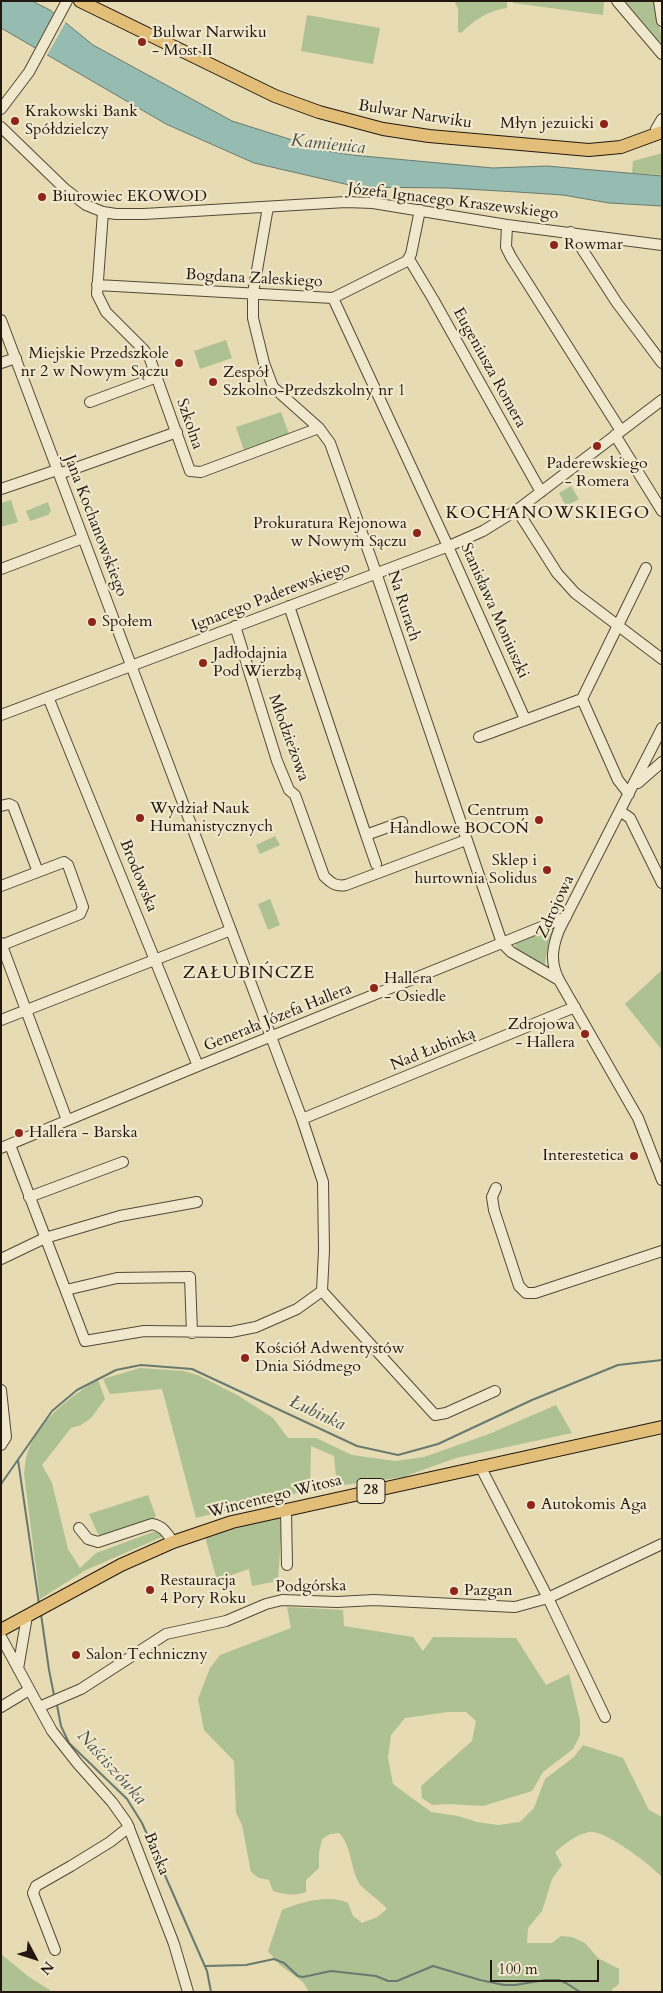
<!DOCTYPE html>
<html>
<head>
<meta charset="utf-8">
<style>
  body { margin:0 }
  #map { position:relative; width:663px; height:1993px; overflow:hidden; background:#e6dbb2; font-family:Cardo,serif }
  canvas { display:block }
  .frame { position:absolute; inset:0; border:2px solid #221810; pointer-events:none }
  .north { position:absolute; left:10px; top:1933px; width:50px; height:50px; -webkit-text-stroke:4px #efe8cd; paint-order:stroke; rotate:130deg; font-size:14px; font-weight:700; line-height:20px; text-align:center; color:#221810 }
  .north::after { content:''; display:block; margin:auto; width:18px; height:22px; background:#221810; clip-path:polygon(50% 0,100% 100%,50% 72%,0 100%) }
  .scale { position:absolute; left:490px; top:1960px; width:109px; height:22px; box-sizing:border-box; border:2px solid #221810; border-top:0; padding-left:6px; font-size:15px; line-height:18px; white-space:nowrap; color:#221810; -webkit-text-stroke:4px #efe8cd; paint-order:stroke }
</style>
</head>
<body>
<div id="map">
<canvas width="663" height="1993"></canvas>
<div class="frame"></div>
<div class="north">N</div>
<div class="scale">100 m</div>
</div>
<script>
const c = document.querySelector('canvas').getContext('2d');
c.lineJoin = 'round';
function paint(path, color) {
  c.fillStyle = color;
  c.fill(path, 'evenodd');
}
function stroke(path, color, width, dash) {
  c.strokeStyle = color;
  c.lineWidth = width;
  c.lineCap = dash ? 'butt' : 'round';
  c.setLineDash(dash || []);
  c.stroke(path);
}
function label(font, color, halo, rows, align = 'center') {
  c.font = font + ' Cardo,serif';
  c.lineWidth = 4.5;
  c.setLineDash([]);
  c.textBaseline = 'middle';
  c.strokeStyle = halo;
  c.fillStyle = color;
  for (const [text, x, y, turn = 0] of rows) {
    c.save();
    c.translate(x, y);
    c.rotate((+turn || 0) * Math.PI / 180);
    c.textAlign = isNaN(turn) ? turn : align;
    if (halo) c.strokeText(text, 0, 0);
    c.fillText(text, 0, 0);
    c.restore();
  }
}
paint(new Path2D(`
  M451,1H507V8C487,11 476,19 461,33L458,32V9L455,2Z
  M514,1H604L603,15L513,3Z
  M624,1H655C656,17 662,30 662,46Z
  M307,15L380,28L373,64L301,51Z
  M662,153V175L632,173L633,161Z
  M226,340L232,358L200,369L194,351Z
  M281,412L289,434L244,450L236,427Z
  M571,486L579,499L566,506L559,493Z
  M11,500L18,522L1,527V503Z
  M48,502L51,511L48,515L30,521L26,511Z
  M275,836L280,845L260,854L256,845Z
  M270,899L280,925L268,930L258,904Z
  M553,927L555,930L549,941L545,964H543L516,949L515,945L516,941Z
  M662,970V1050L625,1004Z
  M140,1368L184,1371L200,1376L239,1396L273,1418L288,1438H316L352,1455L395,1461L424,1457L489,1434L556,1405L572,1433L456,1458L403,1477L337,1486L334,1456L311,1446L310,1490L196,1518L162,1389L110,1394L103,1379Z
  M98,1380L105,1399L91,1418L81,1425L71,1428L42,1465L52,1483L68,1549L80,1568L96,1553L156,1531H162L164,1536L86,1570L40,1599L24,1474C25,1467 25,1460 27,1454C37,1422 70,1396 98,1380Z
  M148,1495L156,1516L152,1520L104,1537L98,1534L89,1514Z
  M280,1517L281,1536L278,1581L252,1586L249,1569L217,1580L205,1537L237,1525Z
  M287,1607L343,1610L344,1626L413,1637L423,1651L433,1637L516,1638L546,1685L569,1674L580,1720V1735L573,1749L543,1772L532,1791L483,1806L449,1804L432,1805L422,1798L421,1786L472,1741L476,1721L466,1712H448L405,1718L391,1735L388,1758L393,1784L431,1812L458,1816L477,1822L498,1825L520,1822L534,1808L545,1779L574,1757L583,1745L623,1758L649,1810L662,1817V1877C650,1865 605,1829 589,1832C575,1835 565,1844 555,1852L562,1865L552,1879L542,1911L528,1928L527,1943H552L561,1936L572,1937L585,1943L598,1958L619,1969V1984L611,1990L613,1992H309L303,1982L280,1965L268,1951L282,1910C300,1902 330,1894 348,1903L353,1916L362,1923L377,1917L387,1909C381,1901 361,1888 359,1883C350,1867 352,1846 339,1833L330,1834L322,1839L319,1853V1868L306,1880V1892C294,1896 286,1895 273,1891L269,1880L259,1878L251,1872L242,1825L236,1813L234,1761L204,1730L198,1699L210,1668L220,1655L291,1628Z
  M1,1954L29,1977L53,1992H1Z`), '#aec192');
const water = new Path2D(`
  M1,1H32L50,10L93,45L232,121L327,151L352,155L493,168L547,166L662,176V206L609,203L563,195L517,192L448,188L358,187L254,163L166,124L1,28Z`);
paint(water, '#96bbb0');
stroke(water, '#687a70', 1);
paint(new Path2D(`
  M55,11L67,20L46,57L34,50Z`), '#e6dbb2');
stroke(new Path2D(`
  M18,1460L39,1604
  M1,1484L52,1411L77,1390L116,1370L141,1365L192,1369L357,1446L398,1455L438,1444L532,1400L618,1365L662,1360
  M41,1614L49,1670L54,1695
  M57,1705L61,1726L69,1743L127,1799L142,1823L207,1971L211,1992
  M206,1966L246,1965L274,1959L284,1963L298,1976L303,1977L331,1971L376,1976L388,1981H397L433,1966L480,1980L504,1985H515L545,1980H559L566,1983L580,1992`), '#687a70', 2);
const minor = new Path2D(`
  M617,1L662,54
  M659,1L662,21
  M1,109L29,72L67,1
  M1,127L65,189L86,205L103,212L116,214H144L346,202L373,203L507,225L662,245
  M656,129L662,119
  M268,207L253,293V318L264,363L273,387L319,428L330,443L373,564L502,943L511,952L559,980
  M103,212L97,294L106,312L144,350L150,359L190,471L201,472L319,428
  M507,225L506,247L511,257L621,431
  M571,232L617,303L662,363
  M409,259L433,299L541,492
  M97,285L333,298L407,261L411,254L420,210
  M333,298L446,542L525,719
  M1,320L302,1119L323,1182L324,1250L322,1291L435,1415L446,1413L495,1391
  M1,363L16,358
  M90,402L157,377
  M615,435L662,511
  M59,474L177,432
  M1,489L57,470
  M517,510L557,573L575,593L662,659
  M1,569L83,538
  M289,606L366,835L402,822
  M235,626L277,761L289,790L295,795L324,876C331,883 336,887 346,885L466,840
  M48,697L198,1066
  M582,699L646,568
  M582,699L618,780L629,794
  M1,715L449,546L483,531L517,510L662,400
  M662,728L559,930C552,948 550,962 559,980L638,1118L662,1180
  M479,737L582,699
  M638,783L662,762
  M1,806L9,804L13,806L38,872
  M620,811L630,818L662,883
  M366,835L376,864
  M1,886L64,862L68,865L83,907L80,914L2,945
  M1,943L67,1120
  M1,1020L231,930
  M302,1119L575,1007
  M10,1145L85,1341L144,1331L231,1332L256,1327L297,1309L322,1291
  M1,1148L198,1066L566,917
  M496,1188L492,1197L494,1210L519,1286L526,1293H535L662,1251
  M29,1197L123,1162
  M1,1259L45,1238L120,1216L197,1202
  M66,1290L117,1278L190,1277L192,1333
  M1,1390L6,1437L1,1445
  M480,1466L548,1598L605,1717
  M286,1510L287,1565
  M79,1528L88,1539L98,1542L152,1524C163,1526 167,1533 173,1542
  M1,1637L52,1731L78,1764L112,1802L127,1823L174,1944L188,1992
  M18,1669L27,1616
  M1,1707L29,1690
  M39,1707L81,1689L166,1634L226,1621L266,1604L282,1600L337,1602L374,1600L515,1607L548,1598L662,1544
  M55,1950L33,1893L36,1886L71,1866L110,1842L129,1827`);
const major = new Path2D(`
  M80,1L275,96L319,112L383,129L429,136L589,150L621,147L662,132
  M1,1630L121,1565L173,1542L232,1522L662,1427`);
stroke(minor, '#534938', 12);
stroke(major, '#221810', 14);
stroke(minor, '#efe8cd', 10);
stroke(major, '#e3be79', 12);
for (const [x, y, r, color] of [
  [142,42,5,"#8f2418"],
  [15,121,5,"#8f2418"],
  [604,124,5,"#8f2418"],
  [42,197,5,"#8f2418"],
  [554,245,5,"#8f2418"],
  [179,363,5,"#8f2418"],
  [213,382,5,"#8f2418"],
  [597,446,5,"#8f2418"],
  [417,533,5,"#8f2418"],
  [92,622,5,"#8f2418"],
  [203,663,5,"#8f2418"],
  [140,818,5,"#8f2418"],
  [539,820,5,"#8f2418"],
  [547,870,5,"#8f2418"],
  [374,988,5,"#8f2418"],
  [585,1034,5,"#8f2418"],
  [19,1133,5,"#8f2418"],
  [634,1156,5,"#8f2418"],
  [245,1358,5,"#8f2418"],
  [531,1505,5,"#8f2418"],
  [150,1590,5,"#8f2418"],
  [454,1591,5,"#8f2418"],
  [76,1655,5,"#8f2418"]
]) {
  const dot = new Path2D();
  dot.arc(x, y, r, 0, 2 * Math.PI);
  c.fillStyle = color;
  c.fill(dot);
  stroke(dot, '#efe8cd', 2);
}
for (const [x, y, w] of [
  [371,1491,28]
]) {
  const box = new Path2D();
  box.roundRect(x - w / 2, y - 12.5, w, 25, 4);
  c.fillStyle = '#efe8cd';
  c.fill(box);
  stroke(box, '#221810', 1);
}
label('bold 15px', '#221810', null, [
  ["28",371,1491]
]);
label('16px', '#221810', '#efe8cd', [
  ["Bulwar Narwiku",152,33],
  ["- Most II",152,51],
  ["Krakowski Bank",25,112],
  ["Spółdzielczy",25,130],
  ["Młyn jezuicki",594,124,"right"],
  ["Biurowiec EKOWOD",52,197],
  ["Rowmar",564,245],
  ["Miejskie Przedszkole",169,354,"right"],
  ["nr 2 w Nowym Sączu",169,372,"right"],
  ["Zespół",223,373],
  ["Szkolno-Przedszkolny nr 1",223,391],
  ["Paderewskiego",597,464,"center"],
  ["- Romera",597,482,"center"],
  ["Prokuratura Rejonowa",407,524,"right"],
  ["w Nowym Sączu",407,542,"right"],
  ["Społem",102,622],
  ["Jadłodajnia",213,654],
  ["Pod Wierzbą",213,672],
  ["Wydział Nauk",150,809],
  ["Humanistycznych",150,827],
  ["Centrum",529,811,"right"],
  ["Handlowe BOCOŃ",529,829,"right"],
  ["Sklep i",537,861,"right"],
  ["hurtownia Solidus",537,879,"right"],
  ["Hallera",384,979],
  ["- Osiedle",384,997],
  ["Zdrojowa",575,1025,"right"],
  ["- Hallera",575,1043,"right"],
  ["Hallera - Barska",29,1133],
  ["Interestetica",624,1156,"right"],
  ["Kościół Adwentystów",255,1349],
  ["Dnia Siódmego",255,1367],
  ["Autokomis Aga",541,1505],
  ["Restauracja",160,1581],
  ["4 Pory Roku",160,1599],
  ["Pazgan",464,1591],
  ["Salon Techniczny",86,1655]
], 'left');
label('16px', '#221810', '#efe8cd', [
  ["Bulwar Narwiku",415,115,9],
  ["Józefa Ignacego Kraszewskiego",453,202,7],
  ["Bogdana Zaleskiego",254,279,3],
  ["Eugeniusza Romera",489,368,61],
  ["Szkolna",189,424,71],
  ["Jana Kochanowskiego",95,526,69],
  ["Ignacego Paderewskiego",271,597,-21],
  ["Na Rurach",403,606,72],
  ["Stanisława Moniuszki",494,611,66],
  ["Młodzieżowa",288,738,70],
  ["Brodowska",138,876,68],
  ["Zdrojowa",556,907,-65],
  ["Generała Józefa Hallera",278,1018,-22],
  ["Nad Łubinką",433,1050,-22],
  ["Wincentego Witosa",275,1497,-14],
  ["Podgórska",311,1587,-1],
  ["Barska",156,1854,68]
]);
label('italic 18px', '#4b5148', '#efe8cd', [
  ["Kamienica",328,145,6],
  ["Łubinka",317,1414,25],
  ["Naściszówka",111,1768,48]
]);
c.letterSpacing = '1px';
label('18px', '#221810', '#efe8cd', [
  ["KOCHANOWSKIEGO",548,514],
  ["ZAŁUBIŃCZE",249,974]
]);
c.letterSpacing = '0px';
</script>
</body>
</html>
